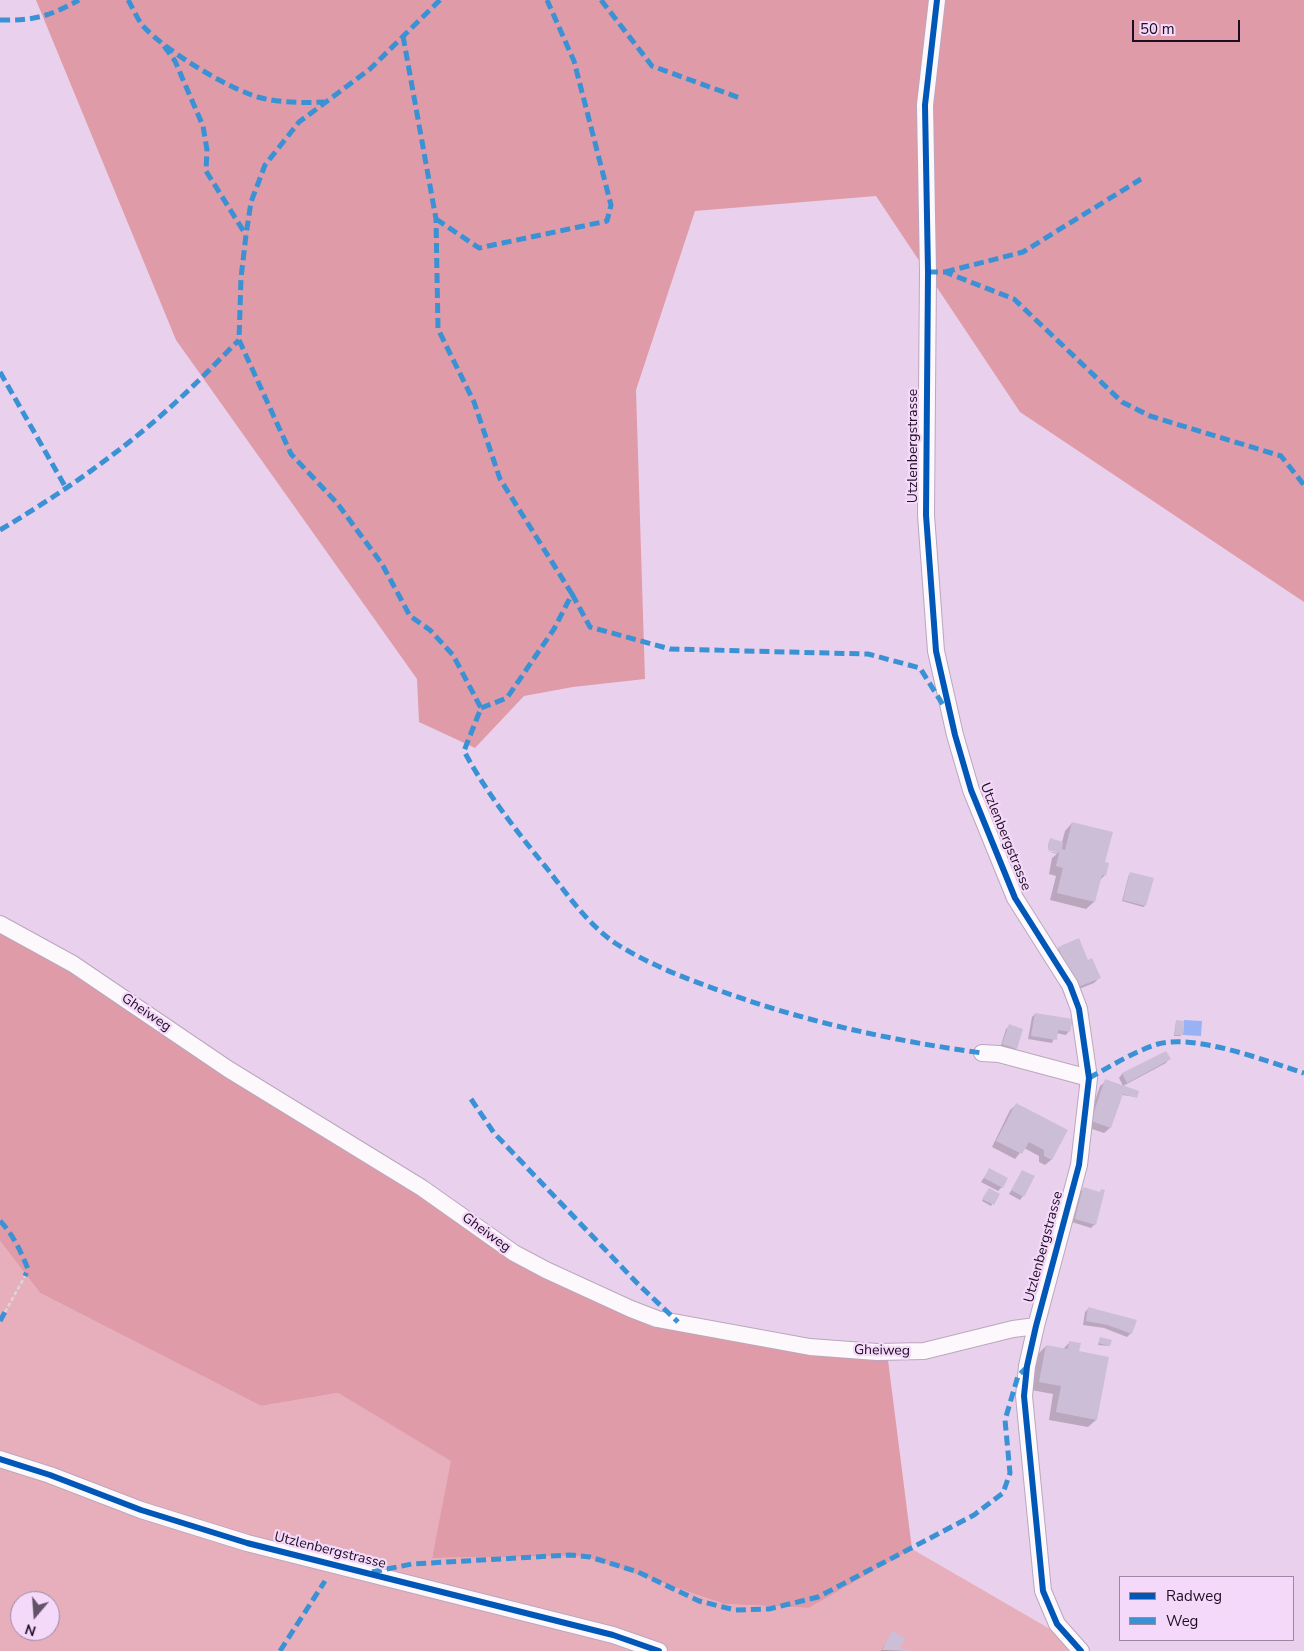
<!DOCTYPE html>
<html>
<head>
<meta charset="utf-8">
<style>
  body { margin:0 }
  #map { position:relative; width:1304px; height:1651px; overflow:hidden; background:#e9d1ed; font-family:"Nunito Sans",sans-serif }
  canvas { display:block }
  .legend { position:absolute; left:1119px; top:1576px; width:175px; height:65px; box-sizing:border-box; background:#f4d9fa; border:1px solid #9e87a3; margin:0; padding:6px 9px; list-style:none; font-size:15px; color:#1d0d21 }
  .legend li { display:flex; align-items:center; gap:10px; height:25px }
  .legend b { width:25px; border:1px solid #9e87a3 }
  .north { position:absolute; left:10px; top:1591px; width:50px; height:50px; box-sizing:border-box; background:#f4d9fa; border:1px solid #9e87a3; border-radius:50%; rotate:198deg; font-size:14px; font-weight:700; line-height:20px; text-align:center; color:#1d0d21 }
  .north::after { content:''; display:block; margin:auto; width:18px; height:22px; background:#645268; clip-path:polygon(50% 0,100% 100%,50% 72%,0 100%) }
  .scale { position:absolute; left:1132px; top:20px; width:108px; height:22px; box-sizing:border-box; border:2px solid #1d0d21; border-top:0; padding-left:6px; font-size:15px; line-height:18px; white-space:nowrap; color:#1d0d21; -webkit-text-stroke:4px #f4d9fa; paint-order:stroke }
</style>
</head>
<body>
<div id="map">
<canvas width="1304" height="1651"></canvas>
<ul class="legend">
<li><b style="height:6px;background:#0057b8"></b>Radweg</li>
<li><b style="height:6px;background:#3a92d5"></b>Weg</li>
</ul>
<div class="north">N</div>
<div class="scale">50 m</div>
</div>
<script>
const c = document.querySelector('canvas').getContext('2d');
c.lineJoin = 'round';
function paint(path, color) {
  c.fillStyle = color;
  c.fill(path, 'evenodd');
}
function stroke(path, color, width, dash) {
  c.strokeStyle = color;
  c.lineWidth = width;
  c.lineCap = dash ? 'butt' : 'round';
  c.setLineDash(dash || []);
  c.stroke(path);
}
function label(font, color, halo, rows, align = 'center') {
  c.font = font + ' "Nunito Sans",sans-serif';
  c.lineWidth = 4.5;
  c.setLineDash([]);
  c.textBaseline = 'middle';
  c.strokeStyle = halo;
  c.fillStyle = color;
  for (const [text, x, y, turn = 0] of rows) {
    c.save();
    c.translate(x, y);
    c.rotate((+turn || 0) * Math.PI / 180);
    c.textAlign = isNaN(turn) ? turn : align;
    if (halo) c.strokeText(text, 0, 0);
    c.fillText(text, 0, 0);
    c.restore();
  }
}
paint(new Path2D(`
  M0,1241L40,1293L261,1406L338,1393L452,1461L432,1558L583,1556L724,1604L809,1608L912,1549L1088,1651H0ZM20,1601H50V1631H20Z`), '#e7afbb');
paint(new Path2D(`
  M36,0H1304V602L1020,412L876,196L695,211L636,390L645,679L573,687L524,696L475,748L419,722L417,679L176,340Z
  M0,929L31,944L225,1072L630,1313L888,1360L912,1549L809,1608L724,1604L583,1556L432,1558L451,1461L338,1393L261,1406L40,1293L0,1241Z`), '#e09ba8');
paint(new Path2D(`
  M1184,1020L1202,1021L1201,1036L1183,1035Z`), '#98b2f5');
paint(new Path2D(`
  M1072,823L1104,863L1105,875L1099,881L1094,902L1086,909L1050,900L1056,876L1049,874L1052,858L1057,854L1047,851L1057,853L1059,851L1048,848L1049,841L1062,842L1065,831Z
  M1129,874L1145,906L1143,907L1122,901Z
  M1059,948L1087,961L1099,978L1094,983L1069,993L1053,954Z
  M1035,1014L1069,1031L1066,1035L1056,1033L1052,1043L1028,1039L1032,1017Z
  M1176,1021L1182,1035L1180,1036H1174Z
  M1009,1026L1016,1048L1012,1052L1000,1048L1006,1029Z
  M1166,1052L1169,1059L1166,1063L1123,1086L1119,1078L1122,1074Z
  M1106,1081L1136,1097L1122,1095L1110,1128L1104,1133L1086,1127L1100,1086Z
  M1016,1105L1066,1131L1051,1160L1045,1165L1039,1162V1156L1024,1148L1015,1159L992,1147L1010,1110Z
  M989,1170L1002,1187L998,1191L981,1182Z
  M1023,1171V1196L1020,1200L1009,1194Z
  M1083,1189L1095,1224L1091,1228L1072,1222L1080,1192Z
  M988,1191L998,1194L991,1206L982,1201Z
  M1089,1308L1131,1333L1127,1337L1104,1328L1083,1325L1085,1312Z
  M1100,1339L1109,1346L1098,1345Z
  M1070,1342L1078,1352L1096,1420L1088,1427L1049,1420L1053,1394L1031,1390L1038,1354L1046,1346L1063,1349Z
  M892,1633L898,1647L905,1651H881Z`), '#0003');
paint(new Path2D(`
  M1072,822L1113,832L1105,862L1109,863L1106,876L1102,875L1095,902L1057,893L1063,868L1056,866L1059,853L1048,850L1050,838L1063,842L1062,849L1065,850Z
  M1130,872L1154,878L1146,906L1123,900Z
  M1079,938L1088,960L1092,958L1101,978L1075,988L1058,947Z
  M1035,1013L1073,1019L1070,1032L1058,1030L1057,1040L1031,1036Z
  M1176,1020L1184,1021L1183,1035H1175Z
  M1009,1024L1023,1029L1017,1049L1002,1044Z
  M1166,1051L1171,1059L1127,1083L1122,1073Z
  M1105,1079L1139,1091L1137,1098L1123,1094L1111,1128L1091,1121Z
  M1016,1103L1068,1130L1052,1160L1044,1156V1150L1029,1142L1022,1154L996,1141Z
  M989,1168L1008,1178L1003,1188L984,1178Z
  M1022,1170L1035,1176L1024,1197L1011,1190Z
  M1083,1187L1100,1192L1101,1189L1105,1190L1096,1225L1075,1219Z
  M989,1188L1000,1194L994,1205L982,1199Z
  M1088,1307L1137,1320L1132,1334L1108,1325L1086,1321Z
  M1100,1337L1112,1340L1110,1346L1098,1343Z
  M1069,1341L1081,1343L1079,1351L1109,1357L1097,1420L1056,1412L1061,1386L1039,1382L1046,1345L1068,1349Z
  M892,1631L905,1638L900,1647L908,1651L882,1650Z`), '#cdbed8');
const minor = new Path2D(`
  M937,0L925,105L928,272L926,515L936,651L955,735L971,790L1015,898L1070,985L1079,1009L1089,1078L1079,1165L1036,1326L1027,1366L1024,1396L1043,1591L1057,1624L1081,1651
  M0,924L73,964L228,1069L422,1188L514,1253L546,1270L631,1309L657,1319L810,1347L877,1352L924,1351L1013,1329L1036,1326
  M982,1053L999,1054L1089,1078
  M0,1459L50,1475L141,1510L247,1543L613,1635L659,1651`);
stroke(minor, '#baa7bd', 18);
stroke(new Path2D(`
  M5,1312L25,1276`), '#dbd4dc', 2.5, [4, 2.5]);
stroke(minor, '#fcf8fc', 16);
stroke(new Path2D(`
  M128,0C133,8 137,19 143,26C165,50 218,82 249,94C271,103 300,103 324,102
  M440,0L370,69L299,122L265,165L251,202L246,235L241,278L239,340L291,454L337,503L382,564L410,616L430,630L453,655L481,708L464,751C487,794 518,833 549,871C569,897 588,924 615,943C651,966 692,981 732,995C815,1024 895,1041 982,1053
  M601,0L652,66L740,98
  M0,20C34,21 50,16 79,0
  M403,36L436,219L438,329L474,402L500,479L572,594L554,629L507,698L481,708
  M164,46L175,61L203,126L207,150L206,171L246,235
  M436,219L479,248L607,221L611,205L574,61L547,0
  M928,272H945L1014,299L1122,402L1150,416L1281,456L1304,485
  M945,272L1023,252L1141,179
  M0,372L66,488
  M0,530C62,493 123,451 176,402C198,382 218,361 239,340
  M572,594L590,627L670,649L868,654L920,668L945,708
  M1089,1078C1111,1066 1135,1051 1158,1044C1197,1034 1266,1061 1304,1073
  M471,1099L494,1133L638,1284L678,1322
  M0,1221C13,1234 21,1252 28,1269L25,1276
  M0,1321L5,1312
  M372,1572L412,1564L570,1555L590,1557L638,1572L699,1601L735,1610L769,1609L818,1597L974,1515L1003,1493L1010,1473L1005,1420L1018,1376L1027,1367
  M280,1651L325,1581`), '#3a92d5', 5, [10, 5]);
stroke(new Path2D(`
  M937,0L925,105L928,272L926,515L936,651L955,735L971,790L1015,898L1070,985L1079,1009L1089,1078L1079,1165L1036,1326L1027,1366L1024,1396L1043,1591L1057,1624L1081,1651
  M0,1459L50,1475L141,1510L247,1543L613,1635L659,1651`), '#0057b8', 6);
label('14px', '#1d0d21', '#f4d9fa', [
  ["Utzlenbergstrasse",914,446,-90],
  ["Utzlenbergstrasse",1005,837,68],
  ["Gheiweg",146,1013,34],
  ["Gheiweg",486,1233,36],
  ["Utzlenbergstrasse",1044,1247,-75],
  ["Gheiweg",882,1351,1],
  ["Utzlenbergstrasse",330,1551,14]
]);
</script>
</body>
</html>
